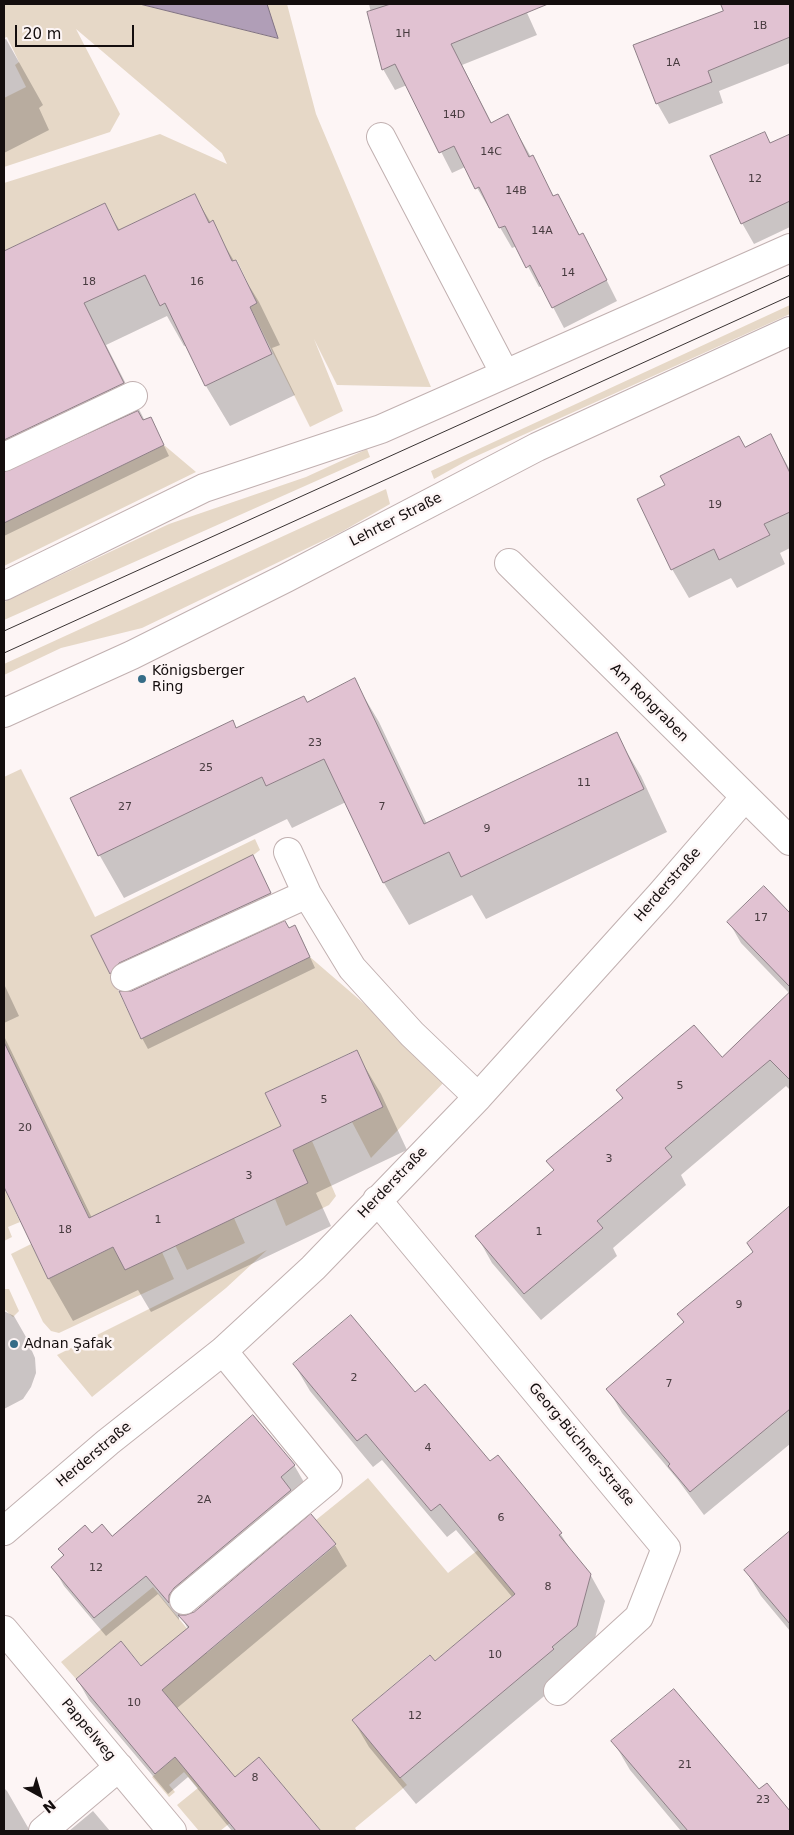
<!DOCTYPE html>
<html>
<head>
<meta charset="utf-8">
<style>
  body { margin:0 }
  #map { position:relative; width:794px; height:1835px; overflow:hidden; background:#fdf5f5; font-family:"DejaVu Sans",sans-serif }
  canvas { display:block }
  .frame { position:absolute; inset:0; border:5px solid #140e0e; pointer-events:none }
  .north { position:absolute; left:15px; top:1770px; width:50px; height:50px; -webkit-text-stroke:4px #fdf5f5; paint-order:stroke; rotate:141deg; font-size:14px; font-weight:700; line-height:20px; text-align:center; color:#140e0e }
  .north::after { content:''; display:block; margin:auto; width:18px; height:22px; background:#140e0e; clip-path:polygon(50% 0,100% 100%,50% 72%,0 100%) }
  .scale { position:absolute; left:15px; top:25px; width:119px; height:22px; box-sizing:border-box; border:2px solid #140e0e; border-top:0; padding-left:6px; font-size:15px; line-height:18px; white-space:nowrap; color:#140e0e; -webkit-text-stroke:4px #fdf5f5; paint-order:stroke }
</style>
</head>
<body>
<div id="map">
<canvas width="794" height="1835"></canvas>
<div class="frame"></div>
<div class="north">N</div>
<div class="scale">20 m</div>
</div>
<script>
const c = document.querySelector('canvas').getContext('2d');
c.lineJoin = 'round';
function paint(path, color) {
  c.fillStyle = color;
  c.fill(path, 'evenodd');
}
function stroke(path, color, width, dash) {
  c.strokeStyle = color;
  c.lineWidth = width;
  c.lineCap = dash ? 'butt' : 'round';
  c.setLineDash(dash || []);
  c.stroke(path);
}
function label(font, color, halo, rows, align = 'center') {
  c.font = font + ' "DejaVu Sans",sans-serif';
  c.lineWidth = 5;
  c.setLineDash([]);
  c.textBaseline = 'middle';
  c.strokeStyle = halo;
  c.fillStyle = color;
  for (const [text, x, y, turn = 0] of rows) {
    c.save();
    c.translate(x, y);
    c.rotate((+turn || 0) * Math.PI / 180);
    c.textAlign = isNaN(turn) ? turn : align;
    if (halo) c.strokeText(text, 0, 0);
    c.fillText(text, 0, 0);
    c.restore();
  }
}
paint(new Path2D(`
  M4,4H287L316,114L431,387L337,385L314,339L343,411L310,427L250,307L257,303L237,260L232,261L213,221L209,223L195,194L131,224L121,235L105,203L4,251V183L160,134L227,164L222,153L76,29L120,114L110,132L4,167V98L26,87L15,65L19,62L7,37L4,38Z
  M790,305V314L470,459L434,479L431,471Z
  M164,445L196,472L4,566V523Z
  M367,449L370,457L4,620V602L169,524L306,477Z
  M386,489L390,504L343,531L142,628L61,648L4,675V664Z
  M21,769L95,917L255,839L260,850L107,967L141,1039L310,957L449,1077L371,1158L352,1122L383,1107L356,1050L265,1093L281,1126L90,1219L4,1042V777Z
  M312,1141L336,1196L329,1205L286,1226L275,1199L292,1150Z
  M4,1187L20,1222L8,1227L12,1237L4,1241Z
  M234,1218L245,1243L187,1270L175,1245Z
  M31,1244L48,1279L113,1247L162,1252L174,1279L59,1333L51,1331L43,1322L11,1254Z
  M267,1250L226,1288L92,1397L57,1355Z
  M4,1289H9L19,1311L13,1317L4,1309Z
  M368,1478L448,1573L478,1550L515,1594L435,1661L429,1655L352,1720L407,1785L355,1828L357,1831H321L259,1757L230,1823L220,1831H199L177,1805L198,1788L184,1772L169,1785L175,1792L169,1797L152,1777L200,1736L121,1641L76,1679L61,1662L153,1587L207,1653L336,1545L316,1520Z`), '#e6d8c7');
const water = new Path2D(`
  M140,4H267L278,38Z`);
paint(water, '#b09eb7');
stroke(water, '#817384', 1);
paint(new Path2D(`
  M369,4H523L537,35L462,65L492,124L519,136L554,197L558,195L580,236L583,235L594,255L617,301L564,328L542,286L539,287L517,246L512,248L465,167L452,173L407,85L395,90L383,69Z
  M722,4H790V63L719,91L723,103L669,124L657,103L725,11Z
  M6,39L43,105L39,108L49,130L4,153V40Z
  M787,137L790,143V227L754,244L742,223L771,144Z
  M194,195L259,302L280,345L272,348L295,395L230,426L206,386L187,345L184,346L167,316L106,345L145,421L156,429L169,456L4,536V488L17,482L4,455V252L104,204L120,231Z
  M771,436L790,470V548L780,553L785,564L737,588L731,578L689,598L672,569L745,448Z
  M354,680L379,722L427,824L616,734L641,776L667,832L486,919L472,895L409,925L384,883L346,802L292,828L287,819L124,898L100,856L72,798L236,729L307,703Z
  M258,867L276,904L117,983L93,936Z
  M764,888L790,915V994L741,943L729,922Z
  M289,930L301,937L315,968L148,1049L142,1038L132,992Z
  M4,984L19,1016L4,1023Z
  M770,1013L790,1034V1090L786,1086L681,1175L686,1185L613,1248L617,1256L541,1320L492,1263L477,1236L554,1171L548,1161L623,1100L618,1091L722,1059Z
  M4,1036L92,1218L283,1126L356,1052L381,1094L407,1150L316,1193L331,1226L151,1312L138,1290L73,1321L49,1279L4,1185Z
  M790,1208V1444L704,1515L678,1480L622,1413L608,1389L684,1324L679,1314L754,1253L748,1244Z
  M4,1311L14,1316L26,1337L35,1358L36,1373L31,1387L23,1399L4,1409Z
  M294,1364L415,1394L560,1533L572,1552L590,1574L605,1601L591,1653L568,1676L416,1804L369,1747L353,1720L435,1663L513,1598L456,1530L447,1537L382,1460L373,1467L310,1391Z
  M294,1465L305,1484L185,1607L179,1616V1620L158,1594L106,1636L64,1586L53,1567L64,1557L59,1549L92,1535L112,1538Z
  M311,1516L335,1545L347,1566L176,1709L235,1779L259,1759L319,1831H232L188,1777L168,1794L89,1700L77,1679L141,1668L188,1629L181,1616L186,1617L195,1613Z
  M790,1533V1631L761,1596L746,1571Z
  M613,1741L759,1791L766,1785L790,1813V1831H681L630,1770Z
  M4,1788L7,1791L30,1831H4Z
  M93,1811L110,1831H69Z`), '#0003');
const building = new Path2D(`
  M391,4H548L451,44L491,123L508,114L529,157L533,155L553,196L558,194L579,235L583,233L607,280L552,308L530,265L526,268L505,226L499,228L479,187L475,189L454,146L439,153L395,64L382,70L367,12Z
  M721,4H790V37L708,71L712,82L656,104L633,45L723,11Z
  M765,132L770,143L790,134V201L741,224L710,156Z
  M195,194L209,223L213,220L232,261L236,260L257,303L250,307L272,354L205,386L165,303L160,306L145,275L84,303L124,383L4,440V251L105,203L118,230Z
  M138,411L143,420L151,417L164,445L4,523V472Z
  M771,434L790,473V512L764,524L770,535L719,560L714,549L671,570L637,499L665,485L660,476L739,436L745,447Z
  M355,678L424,824L617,732L644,789L461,877L449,852L383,883L324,759L266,786L262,777L98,856L70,798L233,720L236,728L304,696L307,702Z
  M253,855L271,893L119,963L110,974L91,936Z
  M764,886L790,913V987L727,922Z
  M285,921L289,928L295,925L310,957L141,1039L119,991H131Z
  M790,992V1080L770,1060L665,1148L672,1157L597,1221L603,1228L524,1294L475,1236L554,1170L546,1161L623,1098L616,1090L694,1025L722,1057Z
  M4,1042L89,1218L281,1126L265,1093L357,1050L383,1107L293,1150L308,1183L125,1270L113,1247L48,1279L4,1187Z
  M790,1206V1409L690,1492L668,1466L670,1464L606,1389L684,1322L677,1314L753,1252L747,1243Z
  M351,1315L415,1392L425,1384L490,1461L498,1455L562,1533L559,1535L591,1574L577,1626L552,1647L554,1649L400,1778L352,1720L430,1655L435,1661L515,1594L440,1504L431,1511L366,1434L357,1441L293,1364Z
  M253,1415L295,1465L281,1477L291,1490L174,1588L169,1595V1603L146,1576L94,1618L51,1567L64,1555L58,1549L85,1525L92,1533L102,1524L112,1536Z
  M311,1514L336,1544L162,1690L235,1777L259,1757L321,1831H236L175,1757L155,1774L76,1679L121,1641L141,1666L189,1627L178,1615H186L194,1612Z
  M790,1531V1624L744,1570Z
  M674,1689L759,1789L767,1783L790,1811V1831H688L611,1741Z`);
paint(building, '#e1c2d2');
stroke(building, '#8e7f87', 1);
const minor = new Path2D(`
  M381,137L505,374
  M4,457L133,396
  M509,563L790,841
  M4,586L204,488L381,429L790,248
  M288,852L307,894L352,968L412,1034L478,1097
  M125,977L307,894
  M377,1200L666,1548L639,1617L558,1691
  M4,1531L108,1442L223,1351L313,1268L478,1097L661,894L745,797
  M184,1600L328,1480L223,1351
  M4,1630L172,1831
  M43,1831L119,1767`);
const major = new Path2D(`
  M4,713L132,655L286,578L537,447L790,331`);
stroke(minor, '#c1b0b0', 30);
stroke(major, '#c1b0b0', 30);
stroke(minor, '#fff', 28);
stroke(major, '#fff', 28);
stroke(new Path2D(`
  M4,631L790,275
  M4,653L790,296`), '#393333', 1);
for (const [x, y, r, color] of [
  [142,679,5,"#356c87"],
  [14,1344,5,"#356c87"]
]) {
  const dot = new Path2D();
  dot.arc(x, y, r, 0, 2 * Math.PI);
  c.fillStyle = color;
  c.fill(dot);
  stroke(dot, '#fdf5f5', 2);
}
label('11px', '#473b3f', null, [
  ["1B",760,26],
  ["1H",403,34],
  ["1A",673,63],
  ["14D",454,115],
  ["14C",491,152],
  ["12",755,179],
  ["14B",516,191],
  ["14A",542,231],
  ["14",568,273],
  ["18",89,282],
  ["16",197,282],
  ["19",715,505],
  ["23",315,743],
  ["25",206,768],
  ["11",584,783],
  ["27",125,807],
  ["7",382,807],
  ["9",487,829],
  ["17",761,918],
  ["5",680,1086],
  ["5",324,1100],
  ["20",25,1128],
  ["3",609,1159],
  ["3",249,1176],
  ["1",158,1220],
  ["18",65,1230],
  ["1",539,1232],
  ["9",739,1305],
  ["2",354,1378],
  ["7",669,1384],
  ["4",428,1448],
  ["2A",204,1500],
  ["6",501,1518],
  ["12",96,1568],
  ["8",548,1587],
  ["10",495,1655],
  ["10",134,1703],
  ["12",415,1716],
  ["21",685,1765],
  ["8",255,1778],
  ["23",763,1800]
]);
label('14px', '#140e0e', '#fdf5f5', [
  ["Lehrter Straße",396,520,-27],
  ["Am Rohgraben",649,703,45],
  ["Herderstraße",668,885,-49],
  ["Herderstraße",393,1183,-46],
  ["Georg-Büchner-Straße",581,1445,50],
  ["Herderstraße",94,1455,-40],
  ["Pappelweg",88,1730,50]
]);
label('14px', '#140e0e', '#fdf5f5', [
  ["Königsberger",152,671],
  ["Ring",152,687],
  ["Adnan Şafak",24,1344]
], 'left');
</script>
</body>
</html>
